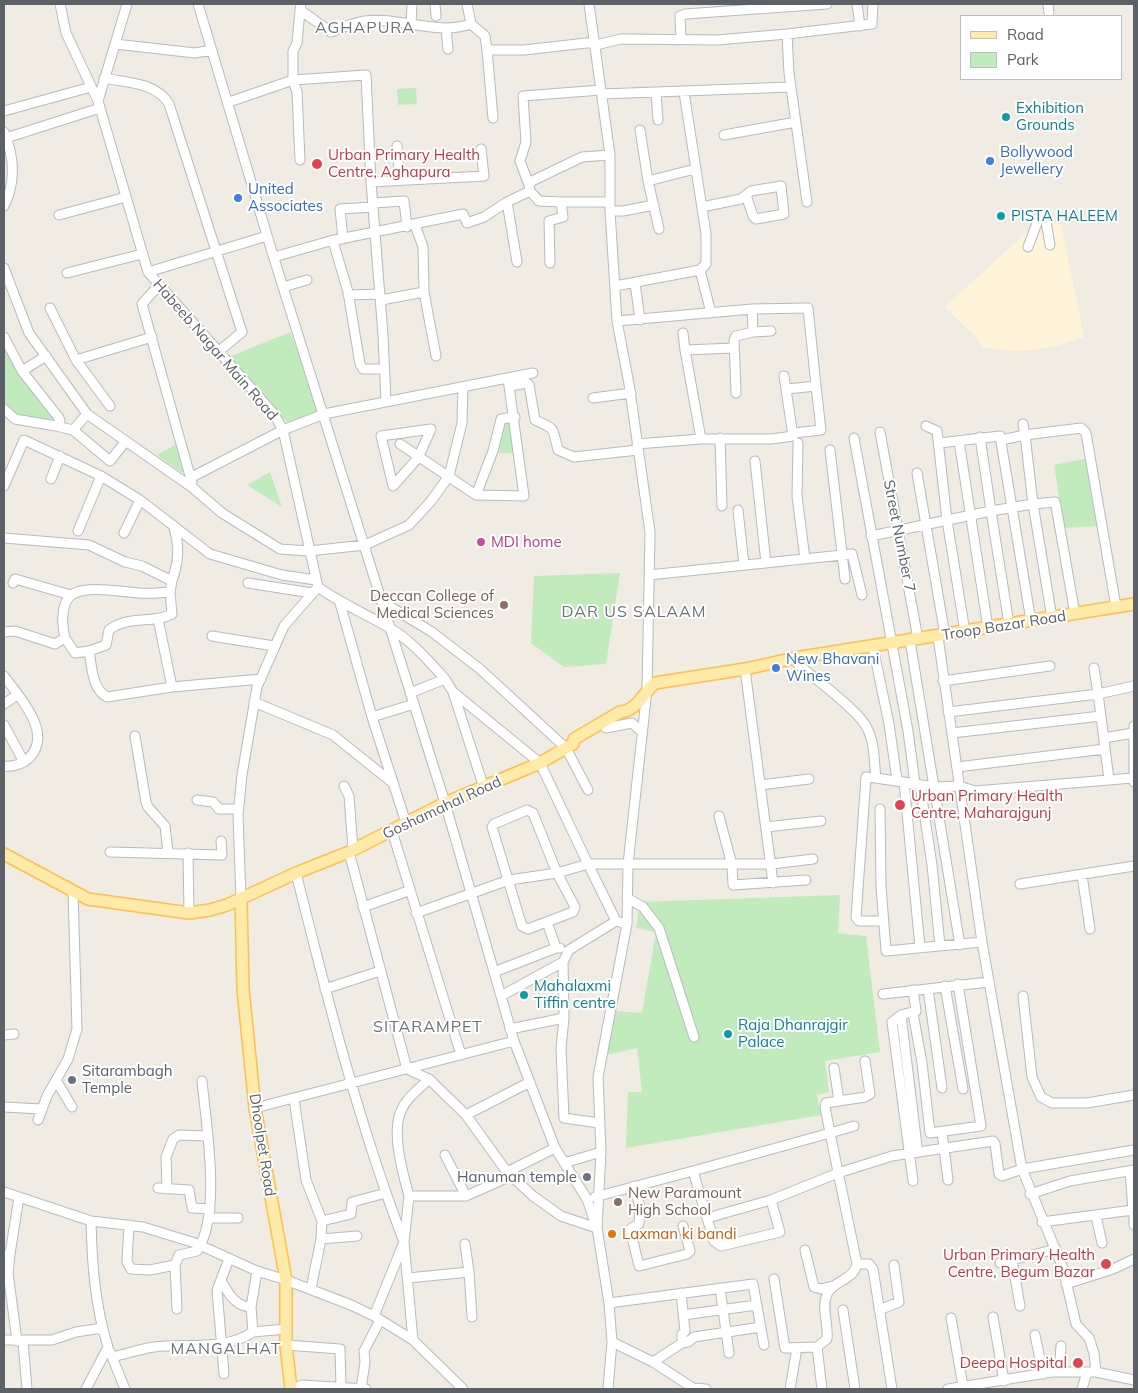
<!DOCTYPE html>
<html>
<head>
<meta charset="utf-8">
<style>
  body { margin:0 }
  #map { position:relative; width:1138px; height:1393px; overflow:hidden; background:#f0ece4; font-family:Mulish,sans-serif }
  canvas { display:block }
  .frame { position:absolute; inset:0; border:5px solid #5b6166; pointer-events:none }
  .legend { position:absolute; left:960px; top:15px; width:162px; height:65px; box-sizing:border-box; background:#fff; border:1px solid #bdc0c2; margin:0; padding:6px 9px; list-style:none; font-size:15px; color:#5b6166 }
  .legend li { display:flex; align-items:center; gap:10px; height:25px }
  .legend b { width:25px; border:1px solid #bdc0c2 }
</style>
</head>
<body>
<div id="map">
<canvas width="1138" height="1393"></canvas>
<div class="frame"></div>
<ul class="legend">
<li><b style="height:6px;background:#ffeaa9"></b>Road</li>
<li><b style="height:14px;background:#c1eabd"></b>Park</li>
</ul>
</div>
<script>
const c = document.querySelector('canvas').getContext('2d');
c.lineJoin = 'round';
function paint(path, color) {
  c.fillStyle = color;
  c.fill(path, 'evenodd');
}
function stroke(path, color, width, dash) {
  c.strokeStyle = color;
  c.lineWidth = width;
  c.lineCap = dash ? 'butt' : 'round';
  c.setLineDash(dash || []);
  c.stroke(path);
}
function label(font, color, halo, rows, align = 'center') {
  c.font = font + ' Mulish,sans-serif';
  c.lineWidth = 4;
  c.setLineDash([]);
  c.textBaseline = 'middle';
  c.strokeStyle = halo;
  c.fillStyle = color;
  for (const [text, x, y, turn = 0] of rows) {
    c.save();
    c.translate(x, y);
    c.rotate((+turn || 0) * Math.PI / 180);
    c.textAlign = isNaN(turn) ? turn : align;
    if (halo) c.strokeText(text, 0, 0);
    c.fillText(text, 0, 0);
    c.restore();
  }
}
paint(new Path2D(`
  M1035,218L1061,224L1084,337L1053,347L1029,350L1012,351L983,347L976,337L945,307L1019,239L1032,226Z`), '#fff3d9');
paint(new Path2D(`
  M416,88L417,104L398,105L397,89Z
  M290,332L324,414L288,423L224,359Z
  M4,342L58,418L35,421L12,416L4,405Z
  M515,419L519,454L499,453L503,422Z
  M182,441L195,472H181L157,455Z
  M1089,458L1097,526L1064,528L1054,465Z
  M270,472L282,507L247,485Z
  M620,573L606,664L564,667L531,643L534,576Z
  M840,895L838,933L866,936L880,1052L825,1061L829,1092L817,1095L821,1115L626,1148L628,1092H642L637,1048L607,1055L614,1011L642,1013L656,932L636,928L640,902Z`), '#c1eabd');
const minor = new Path2D(`
  M60,4L66,33L98,101L148,272L274,414L283,430L318,587
  M198,4L272,252L445,803L514,1041L555,1148L587,1199L595,1223
  M301,4L300,10L331,32C341,28 353,23 364,21C399,16 436,36 471,24L485,36L487,50H524L595,42
  M435,4L436,16
  M467,4L471,24
  M589,4L610,155V211L617,321L629,384L650,532L647,690L628,864L627,924L598,1077L601,1152L597,1228L609,1303L612,1342L608,1389
  M857,4L860,26
  M1048,4L1049,13
  M411,24L412,4
  M446,28L448,49
  M681,40L680,16L685,14L827,4
  M115,44L195,53L212,50
  M596,45L621,39L717,40L787,34
  M487,50L493,118
  M104,78C127,83 156,82 169,104L242,332L218,352
  M656,93L658,120
  M602,94L791,87
  M98,101L127,4
  M229,102L293,80L366,75L371,182L383,335L386,401
  M4,111L91,87
  M640,130L648,181L695,169
  M4,132C14,156 16,182 4,206
  M724,135L796,122
  M6,138L100,108
  M397,146L400,180
  M300,160L297,92L293,80V51L297,43L300,10
  M648,181L659,229
  M371,182L484,176L481,149
  M529,185L520,161L526,142L523,96L601,90
  M561,202H610
  M807,202L789,73L787,34L872,24L873,4
  M373,203L404,201L407,227
  M702,207L741,199L751,191L781,186L784,214L756,219L753,216L746,195
  M610,211H623L654,205
  M59,215L126,197
  M1045,215L1050,245
  M343,239L340,209L373,207
  M333,241L348,292L360,364L363,369H383
  M1028,247L1040,215
  M274,257L330,241L463,214L467,223L484,217L507,202
  M517,262L507,202L530,191
  M550,263L549,221L563,217L561,202L539,201L530,191L529,185L532,181L582,157L610,155
  M4,268L29,333L87,414L193,488L222,513L280,549L309,551L365,545L409,525L431,501L449,476L462,423L463,388
  M700,270L711,313
  M148,272L267,236
  M67,273L142,254
  M635,283L640,320
  M159,285L142,304L192,483
  M615,286L700,270L706,264V234L684,92
  M283,287L307,280
  M424,292L436,356
  M348,295L380,294
  M381,300L424,292L423,247L415,225
  M50,308L76,360
  M617,321L752,309L808,308L816,386L787,389
  M753,332L771,331
  M683,333L685,350
  M4,337L22,371L59,418L60,421L56,426L15,419L4,409
  M22,371L46,356
  M508,379L524,496L476,495L493,451L501,419L515,417
  M510,386L527,383L529,385L535,420C556,430 552,426 558,450L574,457L638,450
  M736,393L734,340L736,336L753,332L752,309
  M593,398L631,393
  M110,406L76,360L152,337
  M56,426L73,430L110,461L126,441
  M926,426L937,431L947,520L965,632
  M73,430L87,414
  M880,432L918,639
  M794,433L821,430L816,386
  M720,438L722,506
  M854,438L908,731L915,784
  M701,439L685,350L734,348
  M1001,440L1025,435L1023,424
  M959,441L988,628
  M798,443L797,496L805,559
  M939,443L1000,436L1031,621
  M400,444L476,495
  M637,444L701,439H771L793,436L784,376
  M830,450L845,579
  M755,461L766,563
  M917,473L945,635
  M190,478L283,430L324,414L533,373
  M51,479L60,456
  M4,486L24,440L101,476L140,500L210,554L282,575L316,580
  M393,486L381,436L431,429
  M393,486L418,458L431,429
  M738,510L744,565
  M78,531L101,476
  M124,533L140,500
  M871,536L991,511L980,437
  M4,538L89,545L125,562L142,566L172,581L170,592
  M649,575L852,554L862,595
  M172,581C179,560 180,546 173,525
  M13,583L15,579L71,595
  M248,583L312,593
  M318,587C340,603 364,613 388,627C411,640 428,660 445,679
  M381,601L432,632L480,669L566,748L588,790
  M340,603L372,717L406,823
  M1052,618L1033,504L1055,502L1056,506L1075,614
  M158,619L172,687
  M1009,624L991,511L1033,504L1025,435L1081,428L1086,433L1116,607
  M4,632L15,631L55,644L65,638L75,653L89,651
  M212,636L274,646
  M938,637L982,942L1022,1169L1063,1268L1076,1324L1089,1338L1094,1353L1096,1372
  M65,638C62,627 60,601 73,594C89,585 121,592 139,593C149,594 160,593 170,592L172,614C154,624 128,615 109,630L106,645L89,651C92,667 92,689 107,697L172,687L261,679
  M910,641L960,945
  M873,647L889,724L897,780
  M795,658L798,664C815,679 859,711 867,728C875,743 874,763 876,778L935,787L959,786L975,791L1133,778
  M1094,668L1098,694L1134,686
  M745,669L773,883
  M4,676C19,697 54,733 29,758C22,764 13,767 4,766
  M943,681L1050,666
  M410,693L445,679L453,692
  M254,702L333,735L394,784
  M4,704L17,695
  M948,712L1098,694L1101,716
  M372,717L414,704
  M4,725L24,762
  M606,728L632,723L642,732
  M952,733L1101,716L1105,749
  M135,736L146,802L148,807L165,826L168,852
  M1104,738L1133,733
  M957,767L1105,749L1109,779
  M876,778L866,777L856,917L859,921H883
  M904,782L920,947
  M1134,782V726
  M760,785L809,779
  M920,785L932,865L940,946
  M344,786L349,796L353,849
  M197,800L213,802L219,809H238
  M880,809L881,886L886,951L982,942
  M527,810L533,813L557,873L575,907L573,912L528,929L522,926L492,827L494,824Z
  M719,816L732,865L733,885L806,880
  M766,827L821,821
  M392,831L461,1055
  M110,852L222,855L221,841
  M349,852L407,1069L429,1079L466,1115L507,1172L533,1196L561,1216L597,1228
  M188,853L189,913
  M296,873C327,997 358,1122 404,1242L374,1316
  M1082,875L1090,929
  M1020,884L1134,866
  M627,898L643,907L659,928L694,1037
  M241,899L238,815L242,775L257,687L284,626L318,587
  M363,907L408,891
  M416,913L509,880L557,873L588,864L540,763L453,692L484,788
  M547,922L556,948H560
  M627,924L616,921L588,864H772L813,859
  M494,972L556,948
  M945,986L963,1089
  M325,989L380,971
  M928,989L942,1088
  M883,994L989,982
  M501,996L563,962
  M1023,996L1032,1077L1041,1097L1052,1103H1087L1134,1095
  M913,1013L922,1063L930,1133L981,1126L958,984
  M901,1015L917,1146
  M510,1029L564,1018
  M4,1035L14,1034
  M834,1068L839,1101L826,1103L825,1107L830,1133L854,1126
  M429,1079C419,1089 406,1098 401,1111C391,1133 403,1174 409,1196H466L511,1176
  M56,1080L72,1107
  M294,1099L306,1180L322,1221L321,1239L311,1289
  M839,1101L865,1097L870,1094L865,1061
  M4,1107L41,1109
  M255,1108L514,1041
  M466,1115L530,1082
  M38,1120L47,1096L68,1059L77,1029L73,891
  M599,1123L564,1118L561,1048L564,1018L563,962L569,950L616,921
  M942,1132L948,1180
  M445,1155L466,1196
  M564,1163L601,1152
  M693,1171L830,1133L857,1264H869L873,1269L892,1389
  M507,1172L555,1148
  M913,1181L892,1022L901,1015L916,1011L913,990
  M634,1186L640,1207L639,1224L630,1229L639,1266L687,1254L690,1251L683,1226
  M158,1188L189,1190L192,1208L210,1209
  M167,1189L166,1157L173,1139L179,1135L207,1136
  M4,1192L91,1221L143,1227L195,1243L257,1271L286,1280L351,1305L374,1316L413,1340L463,1389
  M1030,1194L1070,1181L1134,1170
  M409,1196L404,1242L413,1340
  M595,1197L693,1171L707,1218L771,1200L838,1173L892,1156L993,1141L995,1144L999,1174L1002,1176L1022,1169L1134,1150
  M1134,1210V1225
  M1096,1216L1102,1243
  M209,1218H238
  M707,1218L714,1241L721,1246L780,1232L771,1200
  M322,1221L351,1214L352,1202L386,1193
  M1042,1222L1133,1210L1130,1171
  M129,1225L127,1262L131,1269L150,1270L175,1265
  M321,1239L357,1236
  M465,1244L469,1272L472,1317
  M805,1250L814,1287L821,1289L833,1286
  M10,1254L8,1273L17,1341
  M4,1255L10,1254L19,1197
  M1012,1260L1020,1306
  M1000,1263L1056,1249
  M408,1278L469,1272
  M774,1279L785,1348L817,1347
  M221,1281C228,1292 235,1307 251,1307
  M1066,1284L1113,1269L1134,1259
  M720,1288L729,1353
  M609,1303L753,1284L764,1345
  M177,1309L175,1265L179,1255L197,1251C222,1214 206,1125 202,1081
  M843,1310L855,1389
  M879,1310L899,1302L894,1265
  M683,1315L757,1305
  M993,1317L1004,1381
  M951,1318L963,1386
  M253,1332L286,1329
  M1035,1335L1043,1374
  M4,1340H52L76,1332L102,1328
  M23,1342L27,1389
  M612,1342L653,1362L693,1388L706,1389
  M682,1343L688,1342L694,1337L761,1327
  M286,1345L340,1349L341,1386
  M110,1352L125,1389
  M112,1357C126,1354 140,1349 154,1347C186,1343 225,1351 253,1332L251,1307L257,1271
  M653,1362L682,1343V1334L685,1331L681,1293
  M1059,1372L1061,1346
  M224,1374L217,1290L229,1259
  M86,1389L108,1347C95,1306 92,1264 91,1221
  M292,1389L302,1385L366,1389
  M361,1389L365,1362L364,1351L380,1320
  M790,1389L797,1348
  M822,1389L817,1347L827,1339C829,1325 821,1308 827,1294C834,1280 854,1280 857,1264
  M948,1389L1052,1372H1096L1134,1380
  M1082,1389L1087,1372`);
const major = new Path2D(`
  M4,854L88,899L189,913L210,910L227,905L296,873L349,852L445,803L540,763L573,744L574,739L620,712C637,711 643,693 655,683L745,669L795,658L1134,604
  M241,899L243,989L255,1108L286,1280V1345L291,1389`);
stroke(minor, '#b6bbbf', 11);
stroke(major, '#ffbf4d', 14);
stroke(minor, '#fff', 9);
stroke(major, '#ffeaa9', 11);
for (const [x, y, r, color] of [
  [1006,117,5,"#0f9aa8"],
  [990,161,5,"#3f7fe0"],
  [317,164,6,"#e0444e"],
  [238,198,5,"#3f7fe0"],
  [1001,216,5,"#0f9aa8"],
  [481,542,5,"#d1479c"],
  [504,605,5,"#8d6e63"],
  [776,668,5,"#3f7fe0"],
  [900,805,6,"#e0444e"],
  [524,995,5,"#0f9aa8"],
  [728,1034,5,"#0f9aa8"],
  [72,1080,5,"#6b7280"],
  [587,1177,5,"#6b7280"],
  [618,1202,5,"#8d6e63"],
  [612,1234,5,"#e8710a"],
  [1106,1264,6,"#e0444e"],
  [1078,1363,6,"#e0444e"]
]) {
  const dot = new Path2D();
  dot.arc(x, y, r, 0, 2 * Math.PI);
  c.fillStyle = color;
  c.fill(dot);
  stroke(dot, '#fff', 2);
}
label('15px', '#0d838f', '#fff', [
  ["Exhibition",1016,108],
  ["Grounds",1016,125],
  ["PISTA HALEEM",1011,216],
  ["Mahalaxmi",534,986],
  ["Tiffin centre",534,1003],
  ["Raja Dhanrajgir",738,1025],
  ["Palace",738,1042]
], 'left');
label('15px', '#366cbe', '#fff', [
  ["Bollywood",1000,152],
  ["Jewellery",1000,169],
  ["United",248,189],
  ["Associates",248,206],
  ["New Bhavani",786,659],
  ["Wines",786,676]
], 'left');
label('15px', '#be3a42', '#fff', [
  ["Urban Primary Health",328,155],
  ["Centre, Aghapura",328,172],
  ["Urban Primary Health",911,796],
  ["Centre, Maharajgunj",911,813],
  ["Urban Primary Health",1095,1255,"right"],
  ["Centre, Begum Bazar",1095,1272,"right"],
  ["Deepa Hospital",1067,1363,"right"]
], 'left');
label('15px', '#5b6166', '#fff', [
  ["Habeeb Nagar Main Road",215,350,49],
  ["Street Number 7",899,536,79],
  ["Troop Bazar Road",1004,626,-9],
  ["Goshamahal Road",442,808,-25],
  ["Dhoolpet Road",262,1145,81]
]);
label('15px', '#b23c85', '#fff', [
  ["MDI home",491,542]
], 'left');
label('15px', '#785e54', '#fff', [
  ["Deccan College of",494,596],
  ["Medical Sciences",494,613],
  ["New Paramount",628,1193,"left"],
  ["High School",628,1210,"left"]
], 'right');
label('15px', '#5b616d', '#fff', [
  ["Sitarambagh",82,1071],
  ["Temple",82,1088],
  ["Hanuman temple",577,1177,"right"]
], 'left');
label('15px', '#c56008', '#fff', [
  ["Laxman ki bandi",622,1234]
], 'left');
c.letterSpacing = '1px';
label('16px', '#6c7378', '#fff', [
  ["AGHAPURA",365,28],
  ["DAR US SALAAM",634,612],
  ["SITARAMPET",428,1027],
  ["MANGALHAT",226,1349]
]);
c.letterSpacing = '0px';
</script>
</body>
</html>
